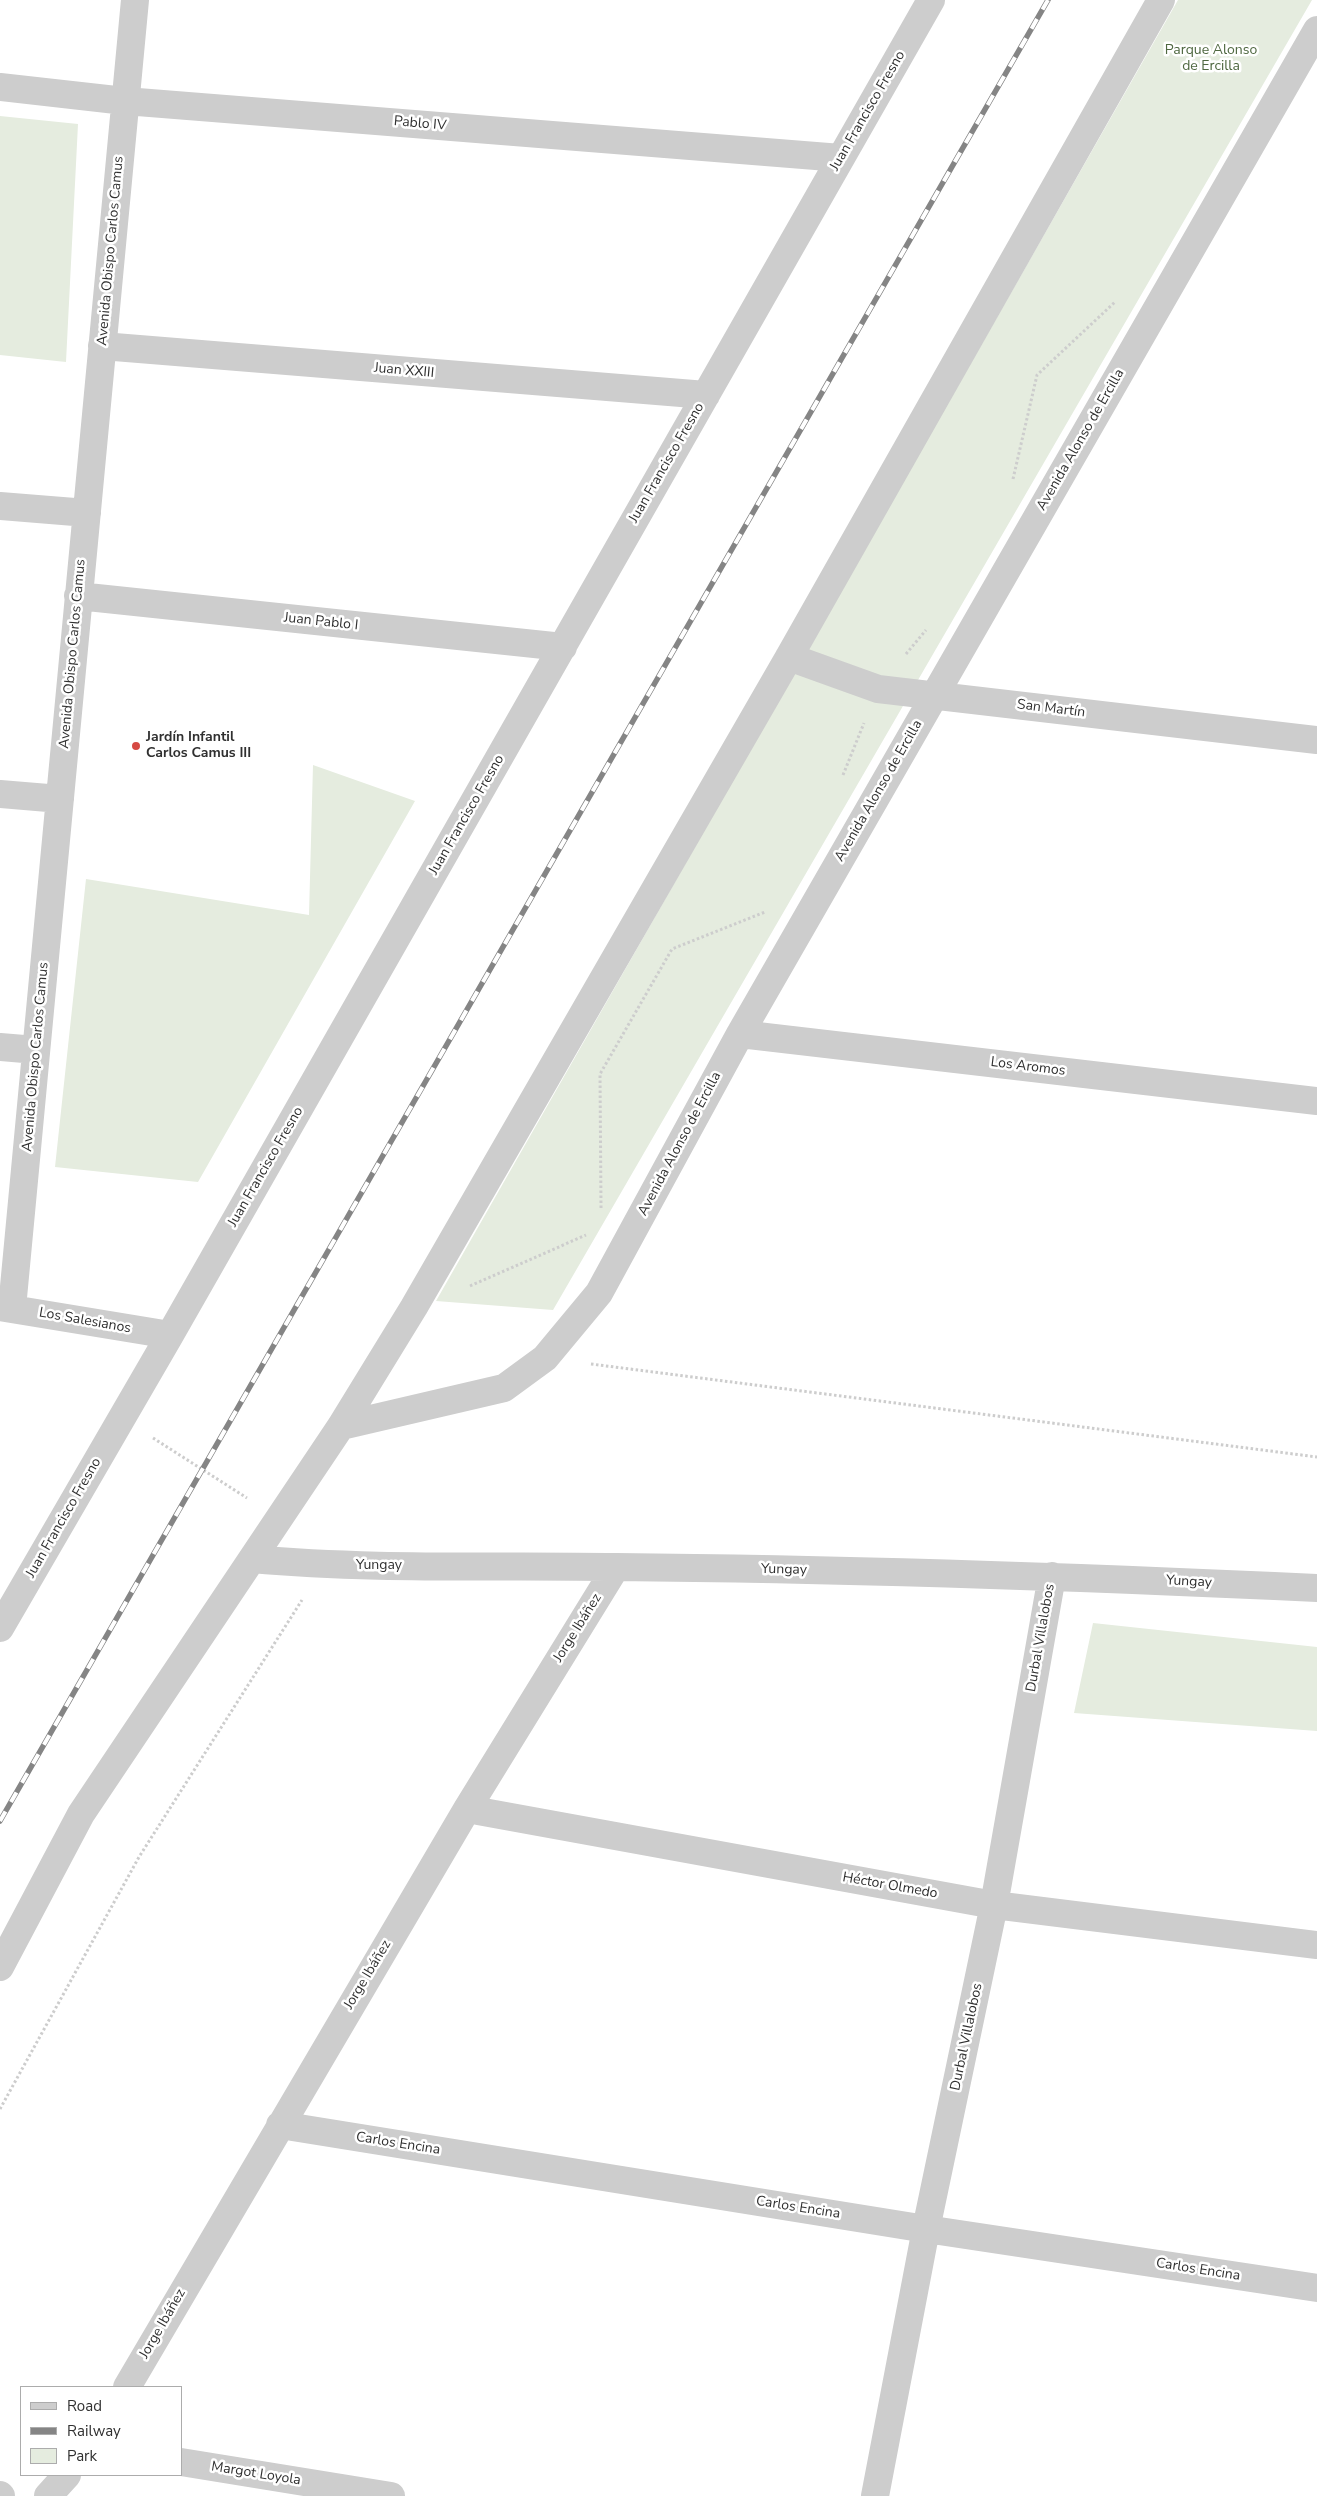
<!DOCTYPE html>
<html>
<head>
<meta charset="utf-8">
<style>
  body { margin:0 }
  #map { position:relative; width:1317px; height:2496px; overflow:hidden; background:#fff; font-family:"Nunito Sans",sans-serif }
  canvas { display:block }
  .legend { position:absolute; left:20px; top:2386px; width:162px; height:90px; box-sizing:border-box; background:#fff; border:1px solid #acacac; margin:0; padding:6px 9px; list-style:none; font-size:15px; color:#303030 }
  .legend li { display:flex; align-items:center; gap:10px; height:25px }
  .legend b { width:25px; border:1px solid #acacac }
</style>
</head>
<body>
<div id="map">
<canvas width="1317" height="2496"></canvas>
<ul class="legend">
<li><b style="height:6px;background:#cdcdcd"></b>Road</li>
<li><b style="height:6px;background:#858585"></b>Railway</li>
<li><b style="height:14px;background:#e5ecdf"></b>Park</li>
</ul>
</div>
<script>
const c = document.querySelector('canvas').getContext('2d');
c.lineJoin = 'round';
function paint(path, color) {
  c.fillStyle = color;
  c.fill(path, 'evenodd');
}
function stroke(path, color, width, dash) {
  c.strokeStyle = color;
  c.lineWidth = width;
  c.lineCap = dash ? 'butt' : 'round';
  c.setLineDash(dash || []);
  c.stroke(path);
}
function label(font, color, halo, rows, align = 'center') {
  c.font = font + ' "Nunito Sans",sans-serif';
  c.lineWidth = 5;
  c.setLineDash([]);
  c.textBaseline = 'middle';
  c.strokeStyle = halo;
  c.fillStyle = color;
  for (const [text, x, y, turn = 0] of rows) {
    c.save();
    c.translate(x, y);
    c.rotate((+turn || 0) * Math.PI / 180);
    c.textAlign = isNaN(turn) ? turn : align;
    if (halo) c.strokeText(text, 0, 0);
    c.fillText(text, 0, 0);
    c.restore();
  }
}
paint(new Path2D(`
  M1178,0H1312L553,1310L436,1301Z
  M0,116L78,124L66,362L0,355Z
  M313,765L415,801L198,1182L55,1167L86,879L309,915Z
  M1093,1623L1317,1647V1731L1074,1713Z`), '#e5ecdf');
stroke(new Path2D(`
  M1013,479L1037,375L1115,302
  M906,654L926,630
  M843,775L864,723
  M601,1208L600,1074L672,949L765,912
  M470,1286L586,1235
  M591,1364L1317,1457
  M153,1438L247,1498
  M0,2109L139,1857L302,1600`), '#cdcdcd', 3, [2.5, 2.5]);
stroke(new Path2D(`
  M0,87L125,101L841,158
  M102,346L706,395
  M0,506L87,513
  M78,596L563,647
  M789,657L878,689L1317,740
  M0,794L60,799
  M740,1034L1317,1101
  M0,1047L36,1050
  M0,1307L170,1335
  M12,1308L135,0
  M341,1426L504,1388L545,1358L599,1293L740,1034L1317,30
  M252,1559C373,1570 494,1565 616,1567C850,1569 1083,1577 1317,1588
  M0,1628L170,1335L931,0
  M467,1809L994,1905L1317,1945
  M0,1967L81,1814L341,1426L414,1307L789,657L1161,0
  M280,2125L926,2229L1317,2288
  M127,2387L467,1809L616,1567
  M181,2462L391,2496
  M0,2495L1,2496
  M48,2496L67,2475
  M875,2496L926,2229L994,1905L1052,1576`), '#cdcdcd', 28);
const rail = new Path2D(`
  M0,1821L1048,0`);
stroke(rail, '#858585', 5.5);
stroke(rail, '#fff', 4, [11]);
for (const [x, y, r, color] of [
  [136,746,5,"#d64943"]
]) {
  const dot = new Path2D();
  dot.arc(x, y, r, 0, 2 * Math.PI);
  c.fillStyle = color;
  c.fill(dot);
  stroke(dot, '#fff', 2);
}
label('14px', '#4f6841', '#fff', [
  ["Parque Alonso",1211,51],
  ["de Ercilla",1211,67]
]);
label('14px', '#303030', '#fff', [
  ["Juan Francisco Fresno",868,111,-60],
  ["Pablo IV",420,124,5],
  ["Avenida Obispo Carlos Camus",111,251,-85],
  ["Juan XXIII",404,371,5],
  ["Avenida Alonso de Ercilla",1081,440,-60],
  ["Juan Francisco Fresno",667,463,-60],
  ["Juan Pablo I",321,622,6],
  ["Avenida Obispo Carlos Camus",73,654,-85],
  ["San Martín",1051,709,7],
  ["Avenida Alonso de Ercilla",879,791,-60],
  ["Juan Francisco Fresno",467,815,-60],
  ["Avenida Obispo Carlos Camus",36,1057,-85],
  ["Los Aromos",1028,1067,7],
  ["Avenida Alonso de Ercilla",680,1144,-62],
  ["Juan Francisco Fresno",266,1167,-60],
  ["Los Salesianos",85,1321,10],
  ["Juan Francisco Fresno",64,1518,-60],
  ["Yungay",379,1566],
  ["Yungay",784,1570,1],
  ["Yungay",1189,1582,3],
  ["Jorge Ibáñez",578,1628,-58],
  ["Durbal Villalobos",1041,1638,-80],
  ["Héctor Olmedo",890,1886,10],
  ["Jorge Ibáñez",368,1975,-59],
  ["Durbal Villalobos",967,2037,-78],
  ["Carlos Encina",398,2144,9],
  ["Carlos Encina",798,2208,9],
  ["Carlos Encina",1198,2270,9],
  ["Jorge Ibáñez",163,2324,-60],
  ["Margot Loyola",256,2474,9]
]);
label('bold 14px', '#303030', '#fff', [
  ["Jardín Infantil",146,738],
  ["Carlos Camus III",146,754]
], 'left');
</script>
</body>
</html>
